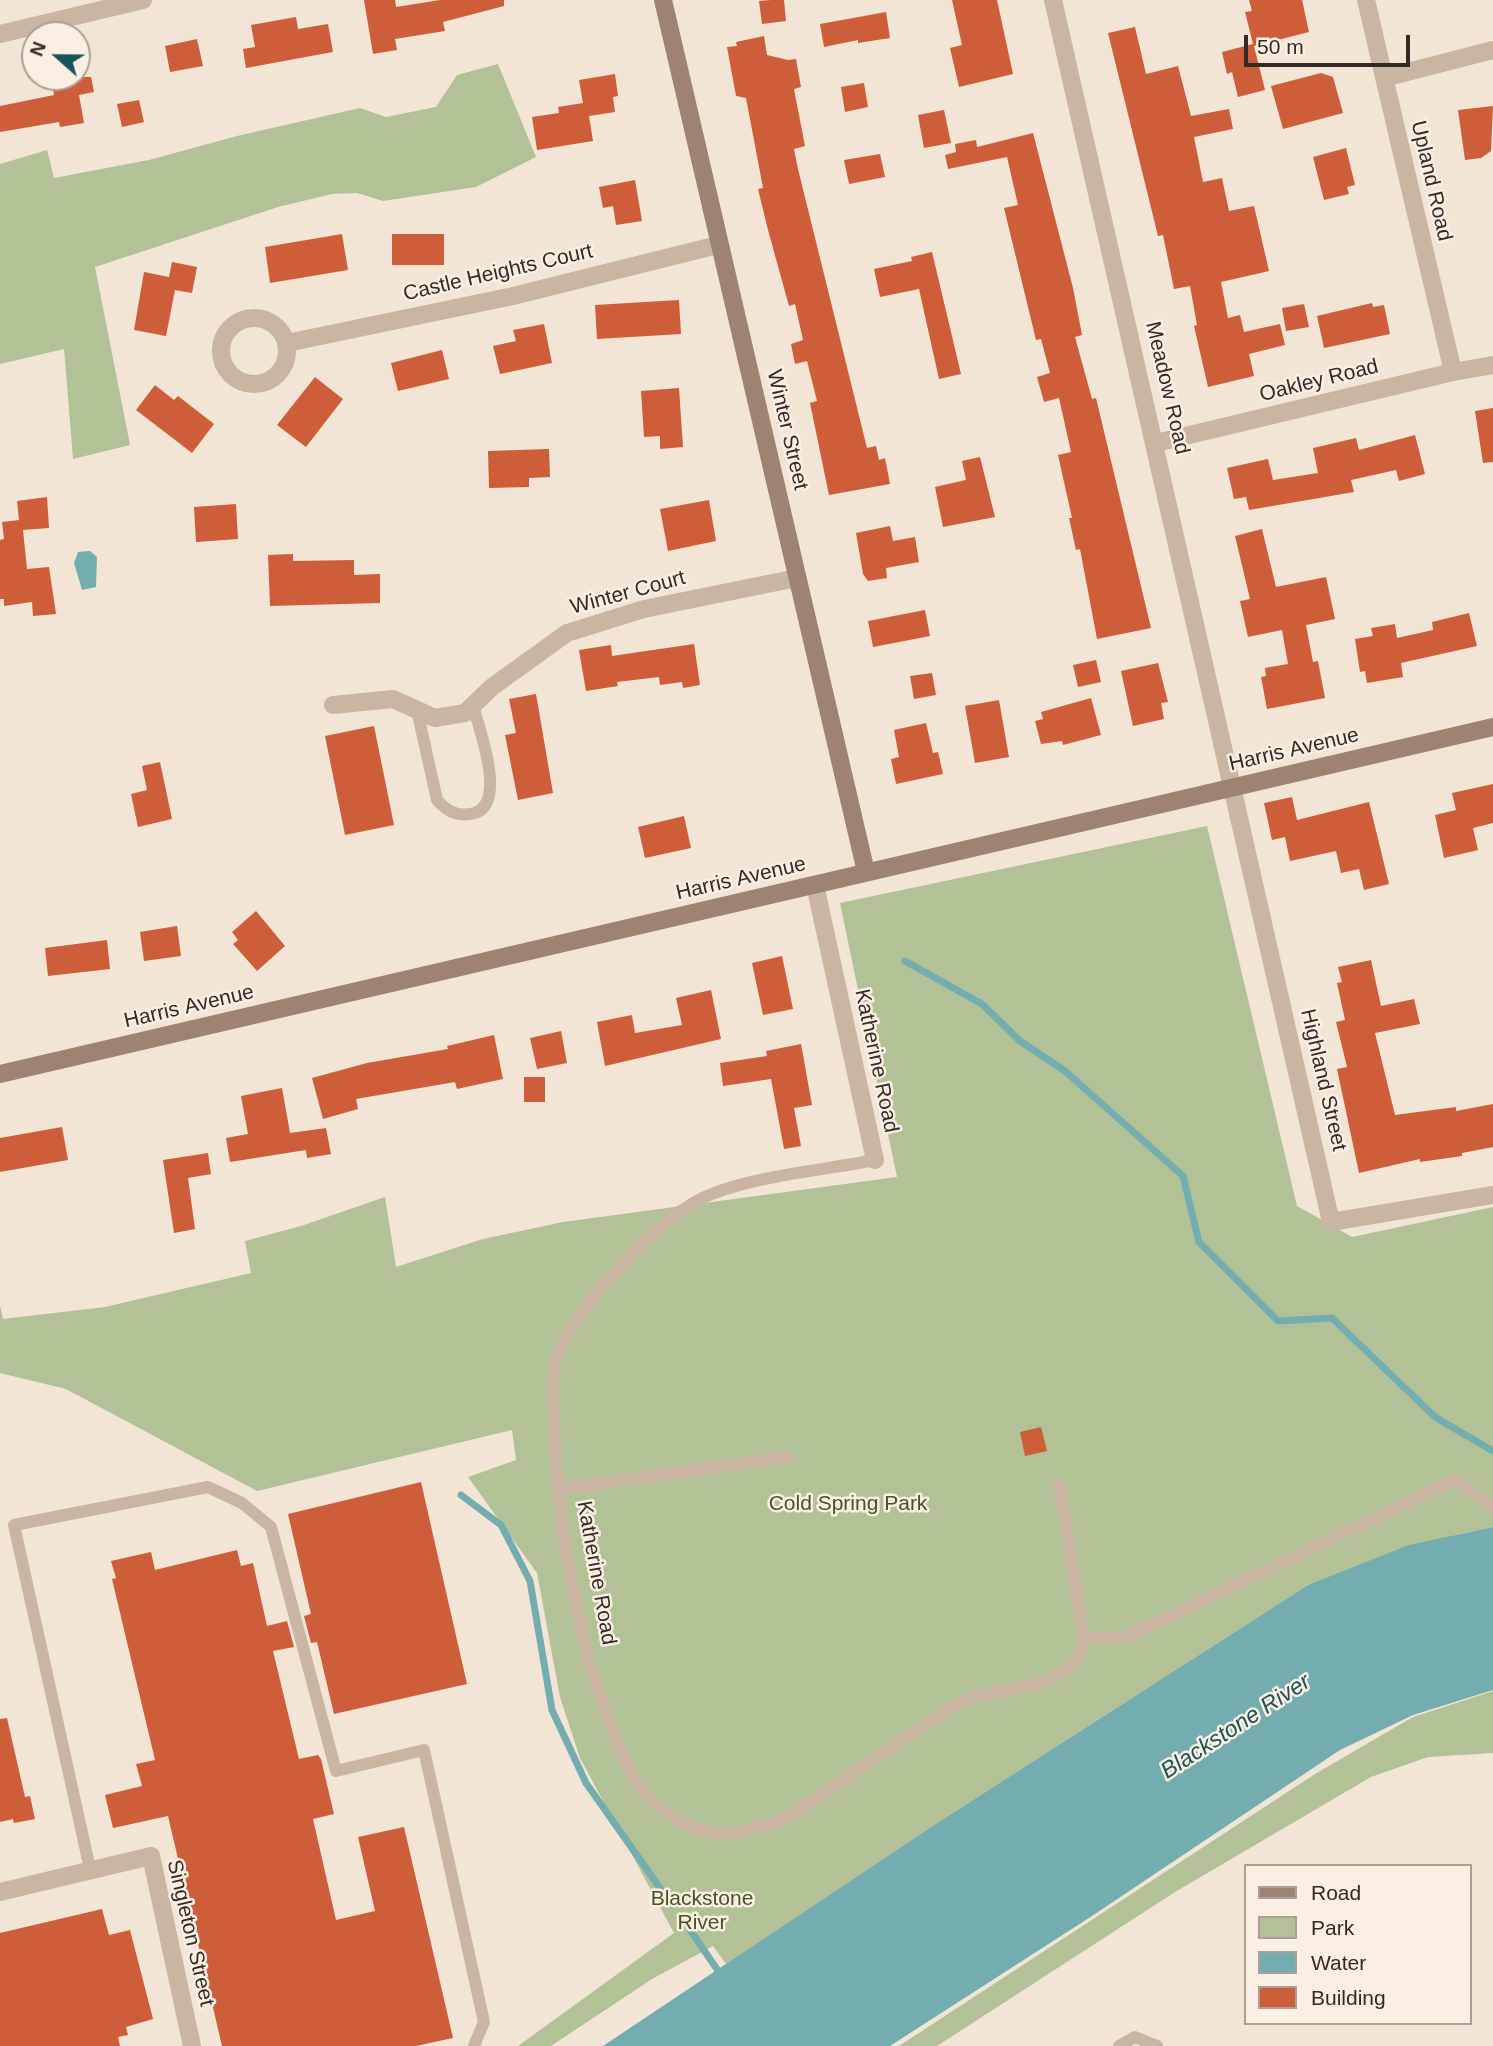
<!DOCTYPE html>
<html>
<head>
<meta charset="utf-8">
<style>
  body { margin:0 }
  #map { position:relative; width:1493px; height:2046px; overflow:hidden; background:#f2e5d6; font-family:Arial,sans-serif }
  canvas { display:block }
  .legend { position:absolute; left:1244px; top:1864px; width:228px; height:161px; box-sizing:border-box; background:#faefe2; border:2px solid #aba096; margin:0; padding:9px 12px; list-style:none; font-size:21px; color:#342a25 }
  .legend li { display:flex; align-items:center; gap:14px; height:35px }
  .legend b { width:35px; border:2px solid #aba096 }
  .north { position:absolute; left:21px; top:21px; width:70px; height:70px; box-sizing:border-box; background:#faefe2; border:2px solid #aba096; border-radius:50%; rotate:291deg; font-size:19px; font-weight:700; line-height:28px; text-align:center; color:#342a25 }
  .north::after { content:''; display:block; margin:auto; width:24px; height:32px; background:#185357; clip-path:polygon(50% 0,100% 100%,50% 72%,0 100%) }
  .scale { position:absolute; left:1244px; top:35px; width:166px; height:32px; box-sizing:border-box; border:4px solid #342a25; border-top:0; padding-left:9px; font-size:21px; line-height:24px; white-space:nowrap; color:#342a25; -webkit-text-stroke:5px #faefe2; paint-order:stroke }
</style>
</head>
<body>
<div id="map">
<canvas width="1493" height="2046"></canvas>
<ul class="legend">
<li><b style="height:9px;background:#9e8373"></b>Road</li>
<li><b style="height:19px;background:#b2c196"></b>Park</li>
<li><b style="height:19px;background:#74adb0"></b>Water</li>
<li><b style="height:19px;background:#cd5e39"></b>Building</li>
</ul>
<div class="north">N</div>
<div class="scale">50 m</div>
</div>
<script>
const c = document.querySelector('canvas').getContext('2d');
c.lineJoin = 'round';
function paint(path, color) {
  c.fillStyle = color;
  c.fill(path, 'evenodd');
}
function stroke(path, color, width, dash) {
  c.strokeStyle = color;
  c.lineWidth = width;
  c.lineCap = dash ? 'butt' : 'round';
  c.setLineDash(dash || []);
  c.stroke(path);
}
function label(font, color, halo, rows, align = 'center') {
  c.font = font + ' Arial,sans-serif';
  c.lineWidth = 5;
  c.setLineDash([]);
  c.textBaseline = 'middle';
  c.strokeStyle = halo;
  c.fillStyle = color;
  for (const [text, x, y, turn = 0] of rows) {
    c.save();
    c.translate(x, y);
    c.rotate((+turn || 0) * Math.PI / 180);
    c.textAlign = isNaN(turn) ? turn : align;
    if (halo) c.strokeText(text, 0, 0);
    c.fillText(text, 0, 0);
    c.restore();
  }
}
paint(new Path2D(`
  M498,64L536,157L476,187L383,201L357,193L332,194L278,207L95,267L130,445L73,459L64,349L0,364V164L47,150L54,178L149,160L237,136L360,108L386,117L436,107L457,75Z
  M1207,826L1297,1206L1352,1237L1493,1207V1527L1455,1535L1308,1585L934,1825L726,1964L713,1946L652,1979L551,2046H518L674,1933L580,1758L560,1697L537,1573L468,1477L516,1460L512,1430L257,1491L66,1389L0,1373V1306L3,1319L105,1307L251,1273L245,1241L301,1226L385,1197L396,1267L483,1239L563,1222L897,1177L840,903Z
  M1493,1691V1753L1428,1757L1371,1777L1175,1892L937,2046H899L1315,1774L1413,1717Z`), '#b2c196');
paint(new Path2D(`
  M90,551L97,557L96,587L82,590L74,563L78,552Z
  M1493,1527V1690L1413,1715L1340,1750L1092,1916L890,2046H603L934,1825L1308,1585L1409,1545Z`), '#74adb0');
stroke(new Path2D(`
  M905,961L982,1004L1020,1041L1065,1071L1183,1176L1199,1242L1278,1321L1332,1318L1435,1417L1493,1451
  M461,1495L501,1525L530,1581L552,1710L586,1783L672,1905
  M690,1930L721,1975`), '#74adb0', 7);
paint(new Path2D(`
  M364,0H395L396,7L440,0H504V6L443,22L445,31L395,39L397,50L373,54Z
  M771,0H784L786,21L762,24L759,1Z
  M952,0H997L1013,74L959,87L950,48L962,45Z
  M1249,0H1302L1309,32L1254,46L1265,90L1238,97L1232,72L1227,74L1222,52L1253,44L1245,12L1252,11Z
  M886,12L890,38L858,43V40L824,47L820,24Z
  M296,17L298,29L328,24L333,52L246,68L243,49L255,47L251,25Z
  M1135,27L1146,74L1178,66L1191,116L1229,109L1233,129L1194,137L1203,182L1222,178L1229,211L1254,206L1269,271L1221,282L1228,318L1240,315L1244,332L1280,324L1285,345L1249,354L1254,376L1208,387L1194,326L1197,325L1190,286L1174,289L1163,235L1158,236L1108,33Z
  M764,36L767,55L788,60L796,59L801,87L794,89L805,146L794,149L798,169L867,448L876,446L879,460L885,458L890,484L829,495L810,403L817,401L807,361L795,364L791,344L803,340L795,304L789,306L768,230L758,189L763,188L746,98L736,96L727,47L737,46L736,42Z
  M197,39L203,66L170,72L165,46Z
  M1321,73L1333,77L1343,113L1283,129L1271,86Z
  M615,74L618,96L613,97L615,112L589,116L593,141L537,150L532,117L559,113L558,107L583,103L579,80Z
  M59,77H91L94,92L79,95L84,123L60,127L59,122L0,132V106L54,95L53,89L61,87Z
  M864,83L868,107L845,112L841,87Z
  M139,100L144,122L122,127L117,104Z
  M1493,106L1491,151L1481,158L1465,160L1458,110Z
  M944,110L951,143L924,148L918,115Z
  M1033,133L1073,288L1082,335L1075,337L1092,399L1096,398L1151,628L1097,639L1080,549L1076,550L1069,518H1072L1058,455L1071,452L1059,398L1044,402L1037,377L1050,373L1041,339L1036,340L1004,208L1018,205L1007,157L948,169L945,155L956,152L955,144L976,140L977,147Z
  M1346,148L1355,185L1347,187L1349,194L1324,200L1313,157Z
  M880,154L885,177L849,184L844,160Z
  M635,180L642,221L616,225L613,206L603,208L599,187Z
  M342,234L348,270L270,283L265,247Z
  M392,234H444V265H392Z
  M932,252L961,374L939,379L919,289L880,297L874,269L912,261L911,257Z
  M172,262L197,267L192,293L175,290L166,336L134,330L144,272L169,277Z
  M679,300L681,334L597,339L595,305Z
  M1372,303L1373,307L1384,305L1390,334L1324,348L1317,316Z
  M1304,304L1309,327L1286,331L1282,308Z
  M544,324L552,363L500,374L493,346L516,341L513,330Z
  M442,350L449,379L398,391L391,363Z
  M315,377L343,399L306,447L277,425Z
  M155,385L174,400L178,396L214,424L192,453L136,410Z
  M679,388L683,447L660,449V436L644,437L641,391Z
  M1493,408V462L1483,463L1475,411Z
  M1415,435L1425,474L1399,481L1396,470L1351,480L1354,492L1249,510L1246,497L1234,499L1227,468L1268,459L1273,480L1318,473L1313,448L1356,438L1359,450Z
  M549,449L550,477L529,478V487L489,488L488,451Z
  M980,457L995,517L943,527L935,487L966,480L962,461Z
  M47,497L49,528L23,530L27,569L49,567L56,614L33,616L32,602L4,606V599H0V540L4,539L2,522L19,520L17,501Z
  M709,500L716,541L668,551L660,509Z
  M236,504L238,539L196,542L194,507Z
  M890,526L893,541L915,537L919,562L886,568L887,578L868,581L863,574L856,533Z
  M1262,529L1276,587L1326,577L1335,619L1306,625L1313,662L1318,661L1325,698L1267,709L1261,677L1266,676L1265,668L1288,664L1282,630L1248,637L1240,601L1250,599L1235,536Z
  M293,554V561L354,560V575L380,574V603L270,606L268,555Z
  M925,610L930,636L873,647L868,621Z
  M1469,613L1477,646L1401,663L1403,677L1367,683L1365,671L1360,672L1355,639L1373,636L1371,628L1395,624L1397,638L1433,630L1432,622Z
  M694,644L700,685L683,688L682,682L660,685L659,677L617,682L618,686L586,691L579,650L611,645L612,656Z
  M1096,660L1101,682L1078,687L1073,665Z
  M1158,663L1168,702L1161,703L1164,719L1133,726L1121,671Z
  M932,673L936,695L914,699L910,676Z
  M536,694L553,793L518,800L505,735L516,733L509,699Z
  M1091,698L1101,735L1063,745L1062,741L1041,744L1035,721L1043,719L1041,712Z
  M999,700L1009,757L975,763L965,706Z
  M926,723L933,753L938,752L943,774L896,784L891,759L899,757L894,730Z
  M374,726L394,825L345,835L325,736Z
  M160,762L172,819L138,827L131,794L147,790L142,766Z
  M1493,784V823L1473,828L1478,850L1444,858L1435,815L1456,810L1452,793Z
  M1292,797L1297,820L1369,802L1389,884L1364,890L1359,869L1341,873L1336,851L1290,861L1285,837L1272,840L1264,803Z
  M684,816L691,848L645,858L638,827Z
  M256,911L285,946L257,971L233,944L238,940L232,932Z
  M177,926L181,956L144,961L140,932Z
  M107,940L110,969L48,976L45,948Z
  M782,956L793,1009L763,1015L752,963Z
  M1371,960L1381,1006L1414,999L1420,1024L1375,1033L1395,1115L1456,1107V1111L1493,1104V1147L1462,1153V1156L1420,1162V1159L1359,1173L1337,1069L1347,1067L1336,1022L1345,1020L1337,983L1342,982L1338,967Z
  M711,990L721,1039L605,1066L597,1022L632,1015L635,1033L682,1025L676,998Z
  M561,1031L567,1063L537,1069L530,1038Z
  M494,1035L503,1079L457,1089L455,1082L356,1099L358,1109L323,1119L312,1078L367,1063L448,1049L447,1046Z
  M801,1044L812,1105L794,1108L801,1146L784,1149L771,1079L723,1086L720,1063L767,1056L766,1051Z
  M524,1077H545V1102H524Z
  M282,1088L290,1133L326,1128L331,1154L307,1158L306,1150L230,1162L226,1138L248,1134L241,1096Z
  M62,1127L68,1160L0,1172V1138Z
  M208,1153L211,1174L188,1178L195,1229L174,1233L163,1160Z
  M1041,1427L1047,1451L1025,1456L1020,1432Z
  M421,1482L467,1684L334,1714L317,1642L311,1643L304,1616L311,1614L288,1514Z
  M237,1550L241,1566L253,1563L267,1626L287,1621L294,1647L273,1651L299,1759L318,1755L321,1759L334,1814L313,1819L336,1920L375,1911L358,1837L404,1827L453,2038L416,2046H222L168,1816L113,1828L105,1795L142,1786L136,1764L155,1760L112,1579L116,1578L111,1561L151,1552L155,1570Z
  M7,1718L25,1797L30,1796L35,1819L14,1823L13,1819L0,1822V1719Z
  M102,1909L109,1935L130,1930L153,2019L126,2027L128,2035L118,2037L120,2046H0V1933Z`), '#cd5e39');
stroke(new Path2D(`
  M417,710L437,800C447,811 455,816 470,814C510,810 479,728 473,706
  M875,1160C821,1171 734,1177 690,1205C646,1232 573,1311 556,1359C550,1377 554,1399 554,1418C557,1519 574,1623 608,1719C619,1747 630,1781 653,1802C699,1841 727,1838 781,1821C826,1793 869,1761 914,1732C931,1721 949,1706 969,1699C1007,1685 1075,1691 1084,1639L1059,1484
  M559,1489L788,1457
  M1084,1639L1126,1637L1455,1480L1493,1506
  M90,1869L14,1525L208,1487L242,1503L271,1527L336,1771L424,1750L484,2022L474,2046
  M1119,2046L1135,2037L1157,2046`), '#cab5a2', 12);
stroke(new Path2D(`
  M1053,0L1331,1222L1493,1195
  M1366,0L1453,372
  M0,34L143,0
  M1384,78L1493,50
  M221 351a33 33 0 1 1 66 0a33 33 0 1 1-66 0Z
  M287,343L513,296L718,245
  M1156,443L1453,372L1493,365
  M333,705L393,699L435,718L465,713L492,687L567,633L644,609L797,578
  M815,885L875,1160`), '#cab5a2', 18);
stroke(new Path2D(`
  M0,1892L151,1856L192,2046`), '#cab5a2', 18);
stroke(new Path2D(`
  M663,0L866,872
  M0,1074L1493,727`), '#9e8373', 18);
label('21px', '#342a25', '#faefe2', [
  ["Upland Road",1431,181,77],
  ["Castle Heights Court",498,273,-13],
  ["Oakley Road",1319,381,-14],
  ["Meadow Road",1167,388,77],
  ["Winter Street",787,430,77],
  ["Winter Court",628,593,-15],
  ["Harris Avenue",1294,750,-13],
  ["Harris Avenue",741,879,-13],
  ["Harris Avenue",189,1007,-13],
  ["Katherine Road",876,1061,78],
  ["Highland Street",1323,1080,77],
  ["Katherine Road",596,1573,80],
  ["Singleton Street",190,1933,77]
]);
label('21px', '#435427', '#faefe2', [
  ["Cold Spring Park",848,1504],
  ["Blackstone",702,1899],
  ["River",702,1923]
]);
label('italic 23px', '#185357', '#faefe2', [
  ["Blackstone River",1236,1727,-33]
]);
</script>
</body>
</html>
